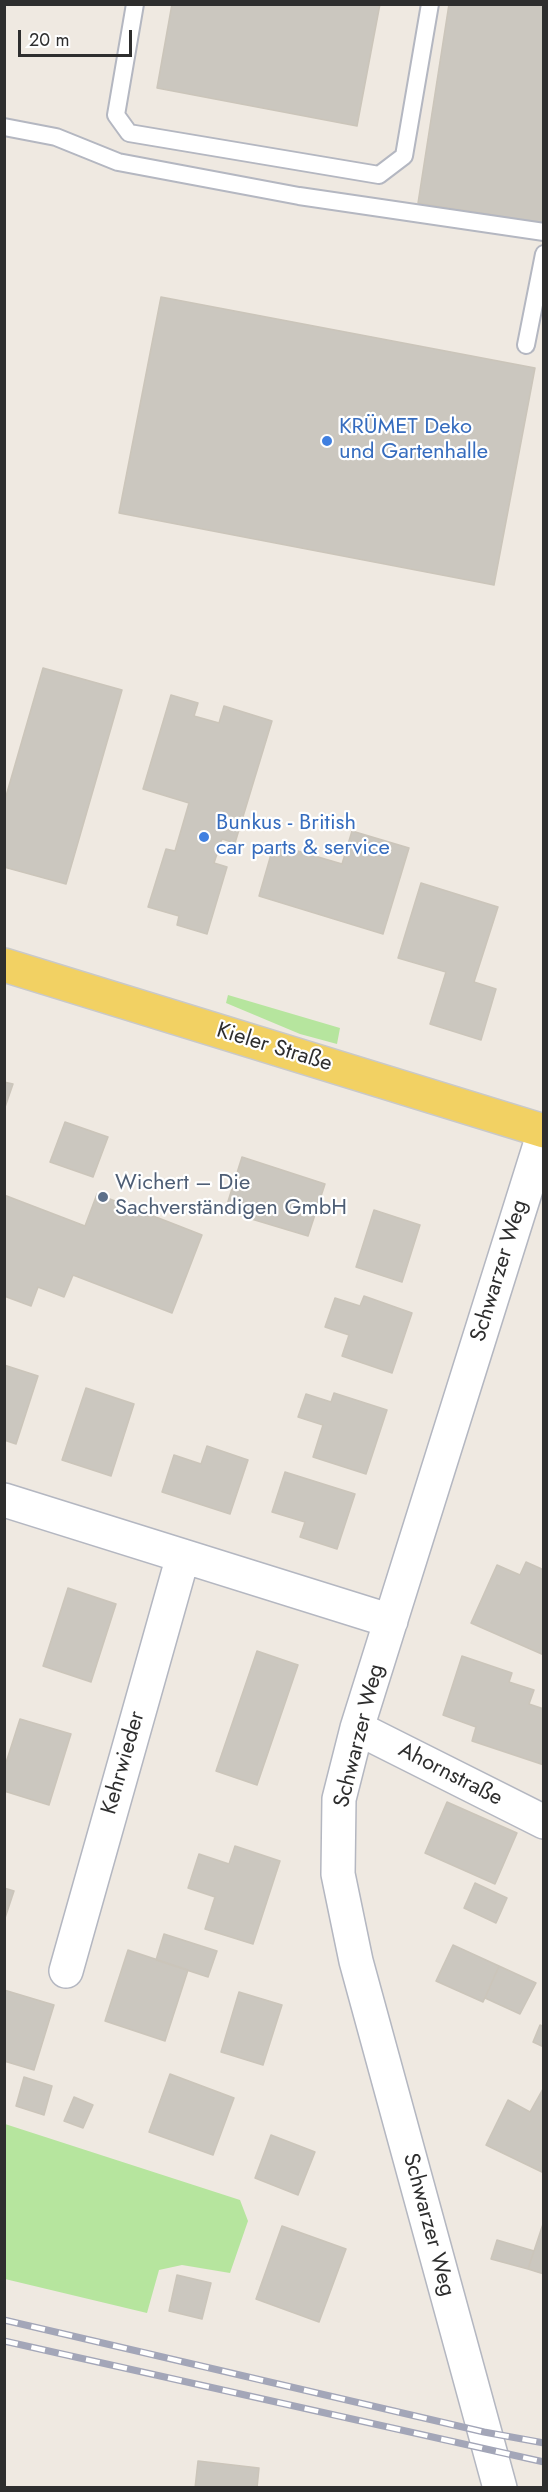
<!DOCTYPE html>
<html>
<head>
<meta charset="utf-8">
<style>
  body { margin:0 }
  #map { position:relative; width:548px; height:2492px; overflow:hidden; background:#efe9e1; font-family:Jost,sans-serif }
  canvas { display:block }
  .frame { position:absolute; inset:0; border:6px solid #2e2e2e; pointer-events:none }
  .scale { position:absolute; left:18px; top:30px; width:114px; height:27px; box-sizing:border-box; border:3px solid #2e2e2e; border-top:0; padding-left:8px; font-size:18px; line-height:21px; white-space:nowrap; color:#2e2e2e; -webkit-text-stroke:4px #fff; paint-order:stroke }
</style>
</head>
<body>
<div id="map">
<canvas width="548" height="2492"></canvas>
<div class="frame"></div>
<div class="scale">20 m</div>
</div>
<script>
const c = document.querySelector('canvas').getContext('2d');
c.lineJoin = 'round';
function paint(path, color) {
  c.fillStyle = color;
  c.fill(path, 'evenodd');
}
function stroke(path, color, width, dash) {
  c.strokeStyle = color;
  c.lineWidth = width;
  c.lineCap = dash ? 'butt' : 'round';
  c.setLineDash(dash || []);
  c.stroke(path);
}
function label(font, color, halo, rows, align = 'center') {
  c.font = font + ' Jost,sans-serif';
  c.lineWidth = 4.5;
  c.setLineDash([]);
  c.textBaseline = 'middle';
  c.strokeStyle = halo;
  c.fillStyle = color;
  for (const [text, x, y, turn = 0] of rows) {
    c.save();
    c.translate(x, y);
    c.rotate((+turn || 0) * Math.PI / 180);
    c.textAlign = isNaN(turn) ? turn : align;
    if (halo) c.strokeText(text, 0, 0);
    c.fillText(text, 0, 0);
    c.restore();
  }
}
paint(new Path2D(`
  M228,995L340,1028L337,1044L300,1034L226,1003Z
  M5,2124L240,2200L248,2221L230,2273L182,2265L159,2270L147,2313L5,2279Z`), '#b6e59e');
const building = new Path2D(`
  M172,4H380L357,126L157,88Z
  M449,4H544V223L418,203Z
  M161,297L535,368L494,585L119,513Z
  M43,668L122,690L66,884L4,867V803Z
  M171,695L198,703L194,716L219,723L224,706L272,721L235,843L222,839L214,863L227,867L207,934L177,925L179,916L148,907L166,849L175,851L189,803L143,789Z
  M352,831L409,848L383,934L259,896L274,844L342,864Z
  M421,883L498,907L474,982L496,989L481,1040L430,1024L446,972L398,958Z
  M4,1082L13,1084L4,1110Z
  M65,1122L108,1137L93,1177L50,1162Z
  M242,1157L325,1184L308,1236L225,1211Z
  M97,1194L202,1235L172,1313L73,1275L64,1297L38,1287L31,1306L4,1296V1195L85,1226Z
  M374,1210L420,1225L402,1282L356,1267Z
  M364,1296L412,1313L392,1373L342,1356L349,1335L325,1327L335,1298L360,1306Z
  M4,1365L38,1376L16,1444L4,1440Z
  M86,1388L134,1404L111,1476L62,1460Z
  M334,1393L387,1410L366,1474L313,1457L323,1425L298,1417L306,1394L331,1402Z
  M207,1446L248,1460L230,1514L162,1492L174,1455L201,1464Z
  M285,1472L355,1494L337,1549L300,1537L305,1522L272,1512Z
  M526,1562L544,1570V1655L471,1623L497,1565L520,1575Z
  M68,1588L116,1604L91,1682L43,1666Z
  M257,1651L298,1665L257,1785L216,1771Z
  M462,1656L512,1673L509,1682L534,1690L529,1704L544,1709V1765L472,1741L476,1727L443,1715Z
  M20,1719L71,1734L49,1805L4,1791V1769Z
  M447,1802L517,1833L495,1884L425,1853Z
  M235,1846L280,1861L253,1944L205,1929L215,1897L188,1888L199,1854L229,1864Z
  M475,1883L507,1898L496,1923L464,1908Z
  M4,1888L14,1891L4,1921Z
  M164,1934L217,1951L208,1977L156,1960Z
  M453,1945L499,1966L483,2002L436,1981Z
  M128,1950L188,1970L165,2041L105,2021Z
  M499,1966L536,1983L520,2014L485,1998Z
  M4,1990L54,2005L34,2070L4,2061Z
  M239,1992L282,2005L263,2065L221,2052Z
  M540,2025L544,2027V2047L533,2042Z
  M170,2074L234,2098L213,2155L149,2132Z
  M24,2077L52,2086L44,2115L16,2106Z
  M544,2087V2173L486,2145L508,2100L530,2112Z
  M74,2097L93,2105L83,2128L64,2121Z
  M271,2135L315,2152L298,2195L255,2178Z
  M544,2221V2274L528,2269Z
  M282,2226L346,2249L319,2322L256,2299Z
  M497,2240L534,2251L528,2269L491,2259Z
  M177,2275L211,2283L202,2319L169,2311Z
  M198,2461L259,2468L257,2488H195Z`);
paint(building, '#cbc7bf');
stroke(building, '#cbc5ba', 1.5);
const lane = new Path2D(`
  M135,4L116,115L129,133L379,175L404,156L430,4
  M4,127L56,137L118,162L299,196L544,232
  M526,345L544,254`);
const street = new Path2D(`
  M4,1500L391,1621
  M357,1728L544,1822
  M66,1971L183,1556
  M500,2488L356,1961L338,1874L339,1799L357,1728L544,1132`);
const primary = new Path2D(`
  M4,965L544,1131`);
stroke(lane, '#b4b7c1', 20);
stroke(street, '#b4b7c1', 36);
stroke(primary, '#c9c9c9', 36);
stroke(lane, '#fff', 16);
stroke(street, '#fff', 33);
stroke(primary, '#f2d163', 33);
const rail = new Path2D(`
  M4,2320L484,2432L544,2443
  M4,2341L544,2462`);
stroke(rail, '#a3a6b8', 7);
stroke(rail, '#fff', 4.5, [14]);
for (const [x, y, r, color] of [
  [327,441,6,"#3f7fe0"],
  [204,837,6,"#3f7fe0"],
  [103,1197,6,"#5c6f8a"]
]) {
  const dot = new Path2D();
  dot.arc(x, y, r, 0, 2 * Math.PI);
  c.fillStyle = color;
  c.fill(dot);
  stroke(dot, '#fff', 2);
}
label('22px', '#366cbe', '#fff', [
  ["KRÜMET Deko",339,428],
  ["und Gartenhalle",339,453],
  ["Bunkus - British",216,824],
  ["car parts & service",216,849]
], 'left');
label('22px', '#2e2e2e', '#fff', [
  ["Kieler Straße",274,1048,17],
  ["Schwarzer Weg",500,1271,-73],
  ["Schwarzer Weg",360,1736,-76],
  ["Kehrwieder",124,1763,-74],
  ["Ahornstraße",450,1775,27],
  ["Schwarzer Weg",428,2225,75]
]);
label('22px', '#4e5e75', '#fff', [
  ["Wichert – Die",115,1184],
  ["Sachverständigen GmbH",115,1209]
], 'left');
</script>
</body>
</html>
